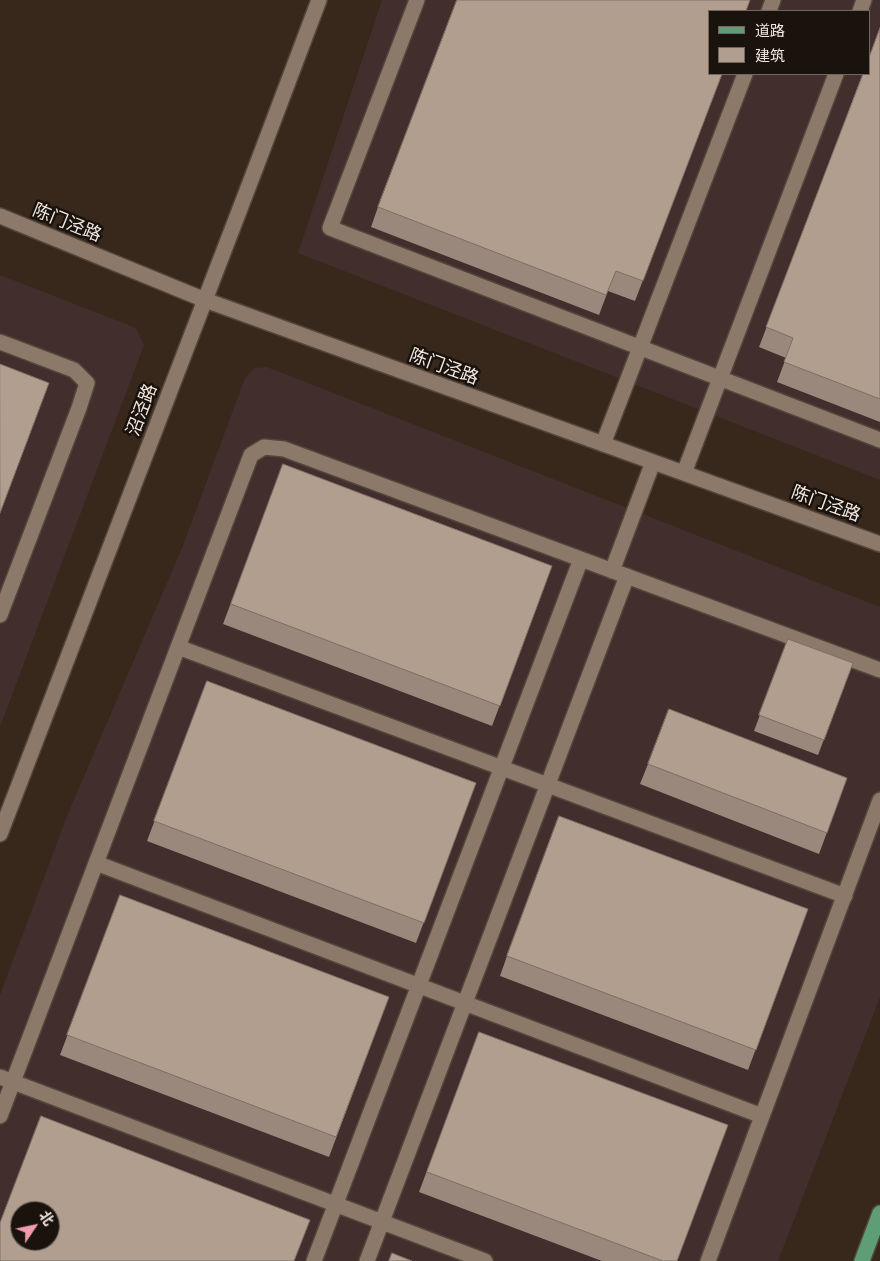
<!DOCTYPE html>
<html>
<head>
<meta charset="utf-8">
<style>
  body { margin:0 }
  #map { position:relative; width:880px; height:1261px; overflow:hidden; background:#38281c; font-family:Mulish,"Noto Sans SC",sans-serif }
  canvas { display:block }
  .legend { position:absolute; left:708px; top:10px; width:162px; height:65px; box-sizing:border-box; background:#1a130d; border:1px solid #706861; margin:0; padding:6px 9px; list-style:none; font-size:15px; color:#f2e8e0 }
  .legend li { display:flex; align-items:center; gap:10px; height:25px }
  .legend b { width:25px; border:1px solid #706861 }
  .north { position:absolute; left:10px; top:1201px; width:50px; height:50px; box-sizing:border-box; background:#1a130d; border:1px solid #706861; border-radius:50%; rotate:56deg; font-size:14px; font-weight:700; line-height:20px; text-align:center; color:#f2e8e0 }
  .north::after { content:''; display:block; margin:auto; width:18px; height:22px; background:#f39aac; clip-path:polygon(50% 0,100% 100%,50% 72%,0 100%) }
</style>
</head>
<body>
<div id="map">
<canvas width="880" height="1261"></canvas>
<ul class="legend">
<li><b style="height:6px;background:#5e9e76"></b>道路</li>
<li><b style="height:14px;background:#b29e8f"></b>建筑</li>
</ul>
<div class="north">北</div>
</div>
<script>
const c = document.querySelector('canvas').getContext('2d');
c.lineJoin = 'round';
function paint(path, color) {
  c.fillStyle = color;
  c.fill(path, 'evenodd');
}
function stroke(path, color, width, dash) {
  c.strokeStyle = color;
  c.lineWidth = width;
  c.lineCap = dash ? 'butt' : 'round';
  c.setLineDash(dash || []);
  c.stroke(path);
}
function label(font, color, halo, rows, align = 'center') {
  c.font = font + ' Mulish,"Noto Sans SC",sans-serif';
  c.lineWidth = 5;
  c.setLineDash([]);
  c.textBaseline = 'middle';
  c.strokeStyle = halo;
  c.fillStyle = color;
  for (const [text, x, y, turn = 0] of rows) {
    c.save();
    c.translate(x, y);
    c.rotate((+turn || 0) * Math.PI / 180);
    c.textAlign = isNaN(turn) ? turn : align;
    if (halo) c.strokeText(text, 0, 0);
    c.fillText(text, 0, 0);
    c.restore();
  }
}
paint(new Path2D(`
  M382,0H880V480L298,253ZM709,11H869V74H709Z
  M0,275L136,328L144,345L0,727Z
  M267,367L880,607V997L778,1261H0V995L67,816L182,548L245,378L255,368ZM20,1211H50V1241H20Z`), '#422e2d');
const minor = new Path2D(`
  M417,0L330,228L880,440
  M769,11L773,0
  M860,11L864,0
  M0,216L205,300L880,544
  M0,342L74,370L87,383L79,408L0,615
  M603,444L745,74
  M684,473L836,74
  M612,571L653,462
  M178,647L845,896
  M0,834L256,167L319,0
  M96,863L762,1116
  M0,1077L485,1261
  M0,1116L251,455L264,447L284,449L880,670
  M314,1261L581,559
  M367,1261L627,576
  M708,1261L880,800`);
const major = new Path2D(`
  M862,1261L880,1213`);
stroke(minor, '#52453a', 18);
stroke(major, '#52453a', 18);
stroke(minor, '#8c796a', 15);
stroke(major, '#5e9e76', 15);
paint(new Path2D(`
  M880,28V422L777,382L786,358L759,347Z
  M722,74L635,301L608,291L599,315L371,227L378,207Z
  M283,464L552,566L492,726L223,624Z
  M788,639L853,663L818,755L754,731Z
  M207,681L476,783L416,943L147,841Z
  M648,764L847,778L819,854L640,784Z
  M120,895L389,997L329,1157L60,1055Z
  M808,909L748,1070L500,976L507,956Z
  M479,1032L677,1261H602L419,1192Z`), '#99887b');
const building = new Path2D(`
  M457,0H750L746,11H709V74H722L643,281L616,271L606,295L378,207Z
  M880,28V399L784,362L793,338L766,327L863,74H869V58Z
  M0,364L49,383L0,513Z
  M283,464L552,566L500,706L231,604Z
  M788,639L853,663L824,740L759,715Z
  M207,681L476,783L424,923L154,821Z
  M669,709L847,778L827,833L648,764Z
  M559,816L808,909L756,1050L507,956Z
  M120,895L389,997L336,1137L67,1035Z
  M479,1032L728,1125L677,1261H663L427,1172Z
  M41,1116L310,1220L294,1261H0V1223ZM20,1211H50V1241H20Z
  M392,1253L412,1261H389Z`);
paint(building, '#b29e8f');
stroke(building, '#7d6f64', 1);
label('18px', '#f2e8e0', '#1a130d', [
  ["陈门泾路",67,223,22],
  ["陈门泾路",444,367,20],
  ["沼泾路",142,410,-69],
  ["陈门泾路",826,504,20]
]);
</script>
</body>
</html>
